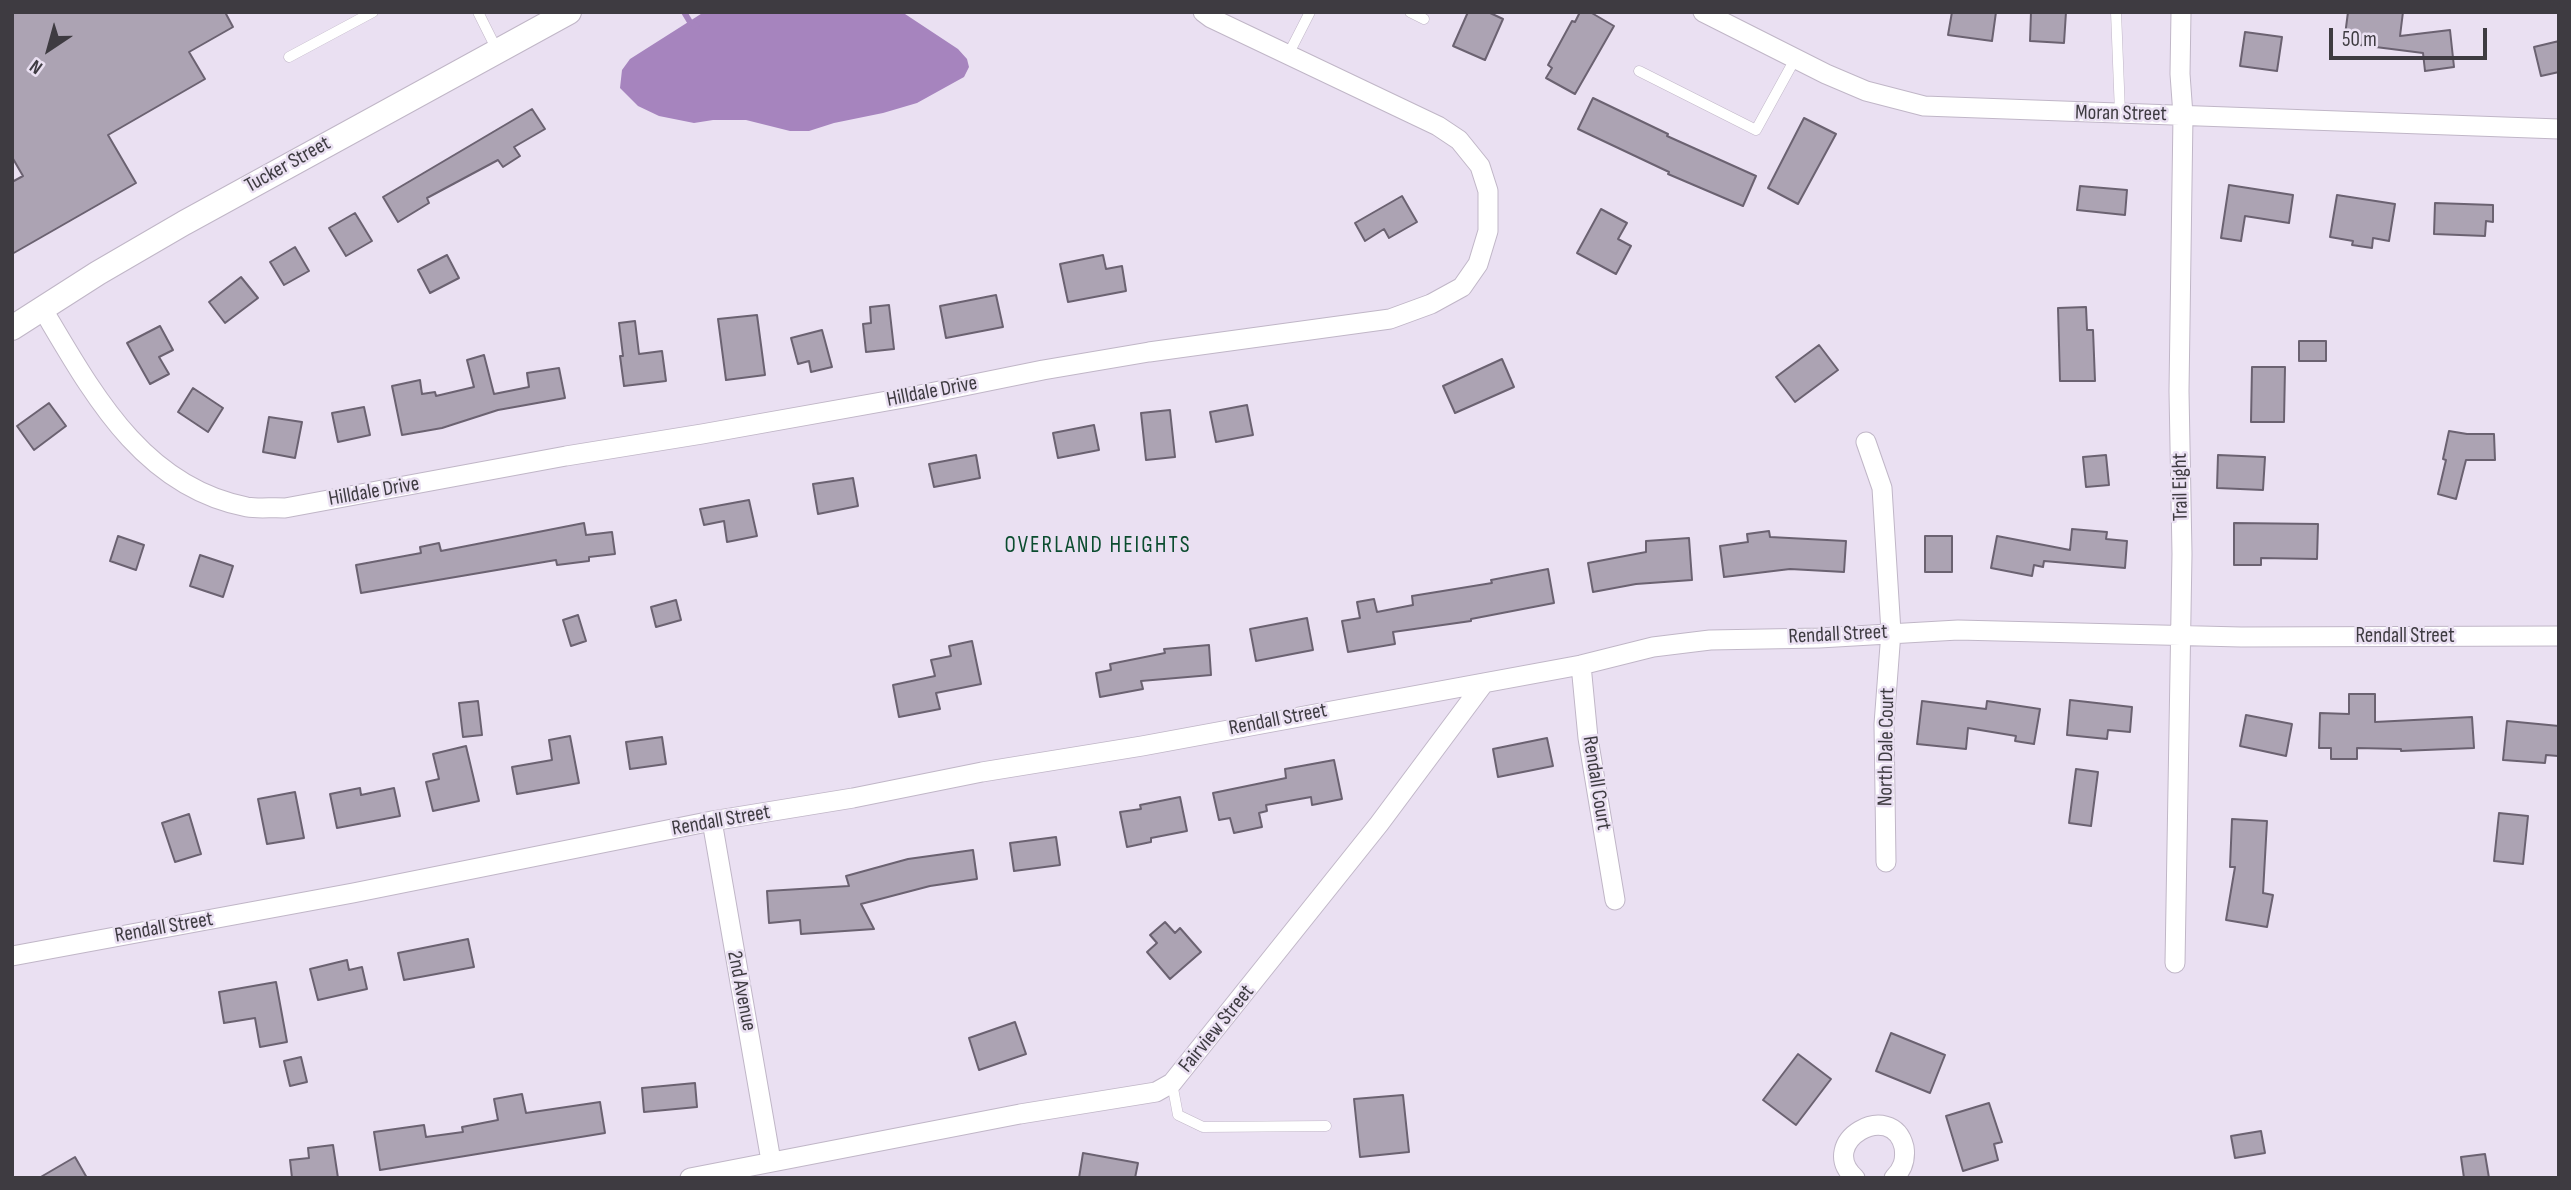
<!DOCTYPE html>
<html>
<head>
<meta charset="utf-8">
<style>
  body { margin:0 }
  #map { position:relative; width:2571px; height:1190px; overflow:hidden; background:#eae0f2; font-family:"Sofia Sans Condensed",sans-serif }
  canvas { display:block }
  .frame { position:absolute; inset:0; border:14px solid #3e3b41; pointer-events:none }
  .north { position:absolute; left:14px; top:14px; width:70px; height:70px; -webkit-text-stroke:5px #eae0f2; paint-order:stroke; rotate:216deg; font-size:19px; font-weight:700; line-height:28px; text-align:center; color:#3e3b41 }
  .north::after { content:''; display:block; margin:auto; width:24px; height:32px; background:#3e3b41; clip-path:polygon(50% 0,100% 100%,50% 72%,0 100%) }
  .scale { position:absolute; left:2329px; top:28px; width:158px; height:32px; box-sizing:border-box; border:4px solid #3e3b41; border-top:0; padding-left:9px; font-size:21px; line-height:24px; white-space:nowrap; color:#3e3b41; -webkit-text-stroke:5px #eae0f2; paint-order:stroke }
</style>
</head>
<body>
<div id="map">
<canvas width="2571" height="1190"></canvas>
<div class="frame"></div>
<div class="north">N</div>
<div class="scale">50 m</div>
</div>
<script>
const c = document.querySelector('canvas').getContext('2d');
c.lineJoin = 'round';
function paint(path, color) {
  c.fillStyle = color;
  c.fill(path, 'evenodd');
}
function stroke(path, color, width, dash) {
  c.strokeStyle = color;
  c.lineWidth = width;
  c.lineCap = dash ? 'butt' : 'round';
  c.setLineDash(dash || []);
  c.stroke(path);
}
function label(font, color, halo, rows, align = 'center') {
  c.font = font + ' "Sofia Sans Condensed",sans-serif';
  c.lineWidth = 5;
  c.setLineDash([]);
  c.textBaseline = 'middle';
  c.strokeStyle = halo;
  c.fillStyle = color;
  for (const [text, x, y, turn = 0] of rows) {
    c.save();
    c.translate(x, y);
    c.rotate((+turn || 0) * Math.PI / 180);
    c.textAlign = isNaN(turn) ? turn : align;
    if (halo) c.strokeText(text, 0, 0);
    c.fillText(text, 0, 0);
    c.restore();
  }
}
paint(new Path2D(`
  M704,12H902L958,49L967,59L969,67L964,77L917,103L883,113L834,123L809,131H790L746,120H713L694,123L659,116L638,106L620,88L622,70L630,59Z`), '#a684be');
stroke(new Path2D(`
  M684,12L690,22L696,26`), '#a684be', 6);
const building = new Path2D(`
  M12,12H225L233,27L189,52L205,79L108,135L136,183L12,254V182L23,176L12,157Z
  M1468,12H1488L1503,19L1485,60L1453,46Z
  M1580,12H1590L1614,26L1575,94L1546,78L1552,68L1548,65L1572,21L1575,22Z
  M1952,12H1996L1992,41L1948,35Z
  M2031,12H2066L2064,43L2030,41Z
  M2348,12H2403L2400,36L2450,30L2454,67L2425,71L2423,53L2344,43Z
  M2245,32L2282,37L2277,71L2240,66Z
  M2559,41V72L2541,76L2534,47Z
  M1593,98L1668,134L1667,136L1756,176L1743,206L1668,174L1669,172L1578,129Z
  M532,109L545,129L514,147L520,156L503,167L498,160L427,198L429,203L398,222L383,197Z
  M1804,118L1836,134L1798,204L1768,188Z
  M2229,185L2293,195L2289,223L2245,216L2241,241L2221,238Z
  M2080,186L2127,190L2125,215L2077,210Z
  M2337,195L2395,204L2389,241L2373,238L2372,248L2352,245L2353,241L2330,237Z
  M1402,196L1417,222L1389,238L1384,229L1365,241L1355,223Z
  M2435,203L2493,205V222L2486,221L2485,236L2434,234Z
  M1601,209L1627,223L1618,239L1631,246L1616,274L1577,253Z
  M355,213L372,241L346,256L329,228Z
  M295,247L309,271L284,285L270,262Z
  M447,255L459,278L430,293L418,270Z
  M1103,255L1106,269L1122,266L1126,291L1068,302L1060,264Z
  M241,277L258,298L225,323L209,302Z
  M996,295L1003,327L946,338L940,306Z
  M889,305L894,349L866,352L863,324L871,323L870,307Z
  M2086,307L2087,330H2093L2095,381H2060L2058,308Z
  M757,315L765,375L726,380L718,319Z
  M635,321L639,354L662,351L666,381L624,386L620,356H623L619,323Z
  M160,326L173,350L159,357L169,374L150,384L127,343Z
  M822,330L832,367L811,372L809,361L798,364L791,338Z
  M2299,341H2326V361H2299Z
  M1819,345L1838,370L1795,402L1776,377Z
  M484,355L494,394L529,387L527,373L559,368L565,398L498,410L442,428L402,435L392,386L420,380L422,394L435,392L436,396L474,387L467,360Z
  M1502,359L1514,387L1455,413L1443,386Z
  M2252,367H2285L2284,422H2251Z
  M193,388L223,408L208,432L178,412Z
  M49,403L66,426L34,450L17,426Z
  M1247,405L1253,435L1216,442L1210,412Z
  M364,407L370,435L338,442L332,413Z
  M1170,410L1175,457L1146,460L1141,413Z
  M269,417L302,422L295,458L263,452Z
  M1094,425L1099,450L1058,458L1053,433Z
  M2449,431L2467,434H2494L2495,460H2466L2456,499L2438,494L2446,460L2443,459Z
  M976,455L980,478L934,487L929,464Z
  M2106,455L2109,485L2086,487L2083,457Z
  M2218,455L2265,457L2263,490L2217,488Z
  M853,478L858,506L818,514L813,484Z
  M749,500L757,536L727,542L724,521L704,525L700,509Z
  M584,523L586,535L612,532L615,554L589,557V561L557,565L556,560L361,593L356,565L421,553L420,547L439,543L441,551Z
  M2234,523L2318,524L2317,559L2261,558V565H2234Z
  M2072,529L2107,532L2106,539L2127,541L2125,568L2044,561L2043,567L2034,565L2032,576L1991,568L1997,536L2070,550Z
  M1769,531L1770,537L1846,541L1844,572L1790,569L1724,577L1720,546L1748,542L1747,534Z
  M118,536L144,545L136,570L110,561Z
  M1925,536H1952V572H1925Z
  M1689,538L1692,580L1636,584L1593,592L1588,563L1646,552V541Z
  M200,555L233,566L223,597L190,586Z
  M1548,569L1554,603L1471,619V621L1393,632L1395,644L1348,652L1342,621L1360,618L1357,602L1374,599L1377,612L1413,605L1412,596L1492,583L1491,580Z
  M676,600L681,620L656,627L651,607Z
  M578,615L586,641L571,646L563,620Z
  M1307,618L1313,650L1256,661L1250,629Z
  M972,641L981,684L936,693L940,709L899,717L893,685L935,676L931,660L951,656L949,646Z
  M1209,645L1211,675L1141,681L1143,689L1100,697L1096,673L1111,670L1110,664L1165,653L1164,649Z
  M2349,694H2375V722L2472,717L2474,748L2401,751V749L2357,748V759H2331V748H2319L2320,713L2349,714Z
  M2070,700L2132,707L2130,732L2108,730L2107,739L2067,735Z
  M478,701L482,735L463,737L459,703Z
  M1922,701L1986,709L1987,701L2040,709L2034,744L2015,741L2016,736L1968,728L1966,749L1917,744Z
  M2246,715L2292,724L2286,756L2240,746Z
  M2507,721L2559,726L2558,756L2546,755L2545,763L2503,760Z
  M570,736L579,783L517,794L512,767L552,760L549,740Z
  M662,737L666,764L630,769L626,742Z
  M1547,738L1553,766L1498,777L1493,749Z
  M466,746L479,801L433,811L426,782L439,779L433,754Z
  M1334,760L1342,799L1312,805L1311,797L1266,805L1267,811L1259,813L1262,827L1234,833L1230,818L1219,820L1213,793L1286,778L1285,769Z
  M2076,769L2098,772L2091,826L2069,823Z
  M360,788L361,795L394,788L400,816L337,828L330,794Z
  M295,792L304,838L267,844L258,799Z
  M1180,797L1187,831L1151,838V842L1127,847L1120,812L1141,809L1140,805Z
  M2499,813L2528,816L2523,864L2494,861Z
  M189,814L201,854L175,862L162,823Z
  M2232,819L2267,821L2263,893L2273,895L2267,927L2226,920L2235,867H2230Z
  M1056,837L1060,865L1014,871L1010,843Z
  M973,850L977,879L930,886L861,904L874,929L801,934L800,920L769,923L767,891L849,886L846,876L908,859Z
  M1165,922L1175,933L1180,928L1201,952L1170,979L1147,952L1157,943L1150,935Z
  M468,939L474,967L404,980L398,953Z
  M347,960L349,970L362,967L367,989L318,1000L310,969Z
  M276,982L287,1042L260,1047L255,1018L224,1023L219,992Z
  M1015,1022L1026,1054L979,1070L969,1038Z
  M1891,1033L1945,1055L1930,1093L1876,1071Z
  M1798,1054L1831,1079L1796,1125L1763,1100Z
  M301,1057L307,1082L290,1086L284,1061Z
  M695,1083L697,1107L644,1112L642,1088Z
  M522,1094L526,1113L600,1102L605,1133L380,1170L374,1132L424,1125L426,1137L463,1132L462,1127L498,1120L494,1099Z
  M1403,1095L1409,1152L1360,1157L1354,1099Z
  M1989,1103L2002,1142L1994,1144L1998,1160L1963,1171L1946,1116Z
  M2261,1131L2265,1153L2235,1158L2231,1136Z
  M333,1145L338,1178H292L290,1160L309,1158L308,1148Z
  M1083,1153L1138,1163L1135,1178H1079Z
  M2485,1154L2489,1178H2464L2461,1157Z
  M75,1157L87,1178H39Z`);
paint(building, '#aca3b3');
stroke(building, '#6b6271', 2);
const service = new Path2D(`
  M478,12L497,50
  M1410,12L1424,19
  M2116,12L2120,113
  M1288,55L1310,12
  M289,57L373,12
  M1639,71L1756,130L1795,59
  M1172,1083L1178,1115L1203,1127L1326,1126`);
const minor = new Path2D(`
  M1703,12L1826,74L1866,91L1924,106L2559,129
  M42,308C92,392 142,487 247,507C259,509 273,507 285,508L566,456L702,434L915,396L1043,370L1149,352L1390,319L1431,304L1462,287L1478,264L1488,231V191L1480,166L1459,140L1438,126L1211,18L1203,12
  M1866,442L1882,488L1891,632L1884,724L1886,862
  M1581,665L1588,738L1615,900
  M712,821L771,1161
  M12,956L353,893L712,821L853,798L982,772L1142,746L1581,665L1653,647L1710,640L1819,638L1958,630L2241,637L2559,636
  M2175,963L2182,554L2179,391L2183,115L2180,74L2181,12
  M690,1178L1020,1114L1156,1092L1172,1083L1379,824L1484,683
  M1855,1178C1815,1142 1892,1098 1904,1147C1906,1160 1903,1169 1894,1178`);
const tertiary = new Path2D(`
  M12,328L98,273L184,223L569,12`);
stroke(service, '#c0b6c7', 11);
stroke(minor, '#c0b6c7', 21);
stroke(tertiary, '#c0b6c7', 26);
stroke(service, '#fff', 10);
stroke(minor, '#fff', 19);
stroke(tertiary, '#fff', 24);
label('21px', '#3e3b41', '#eae0f2', [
  ["Moran Street",2121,114,1],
  ["Tucker Street",288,165,-29],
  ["Hilldale Drive",932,392,-11],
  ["Trail Eight",2181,487,-91],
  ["Hilldale Drive",374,492,-10],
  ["Rendall Street",1838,635,-3],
  ["Rendall Street",2405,637],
  ["Rendall Street",1278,720,-11],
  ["North Dale Court",1887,747,-89],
  ["Rendall Court",1596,783,81],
  ["Rendall Street",721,821,-10],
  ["Rendall Street",164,928,-10],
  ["2nd Avenue",741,991,79],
  ["Fairview Street",1217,1029,-51]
]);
c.letterSpacing = '2px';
label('23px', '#0b4c2f', '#eae0f2', [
  ["OVERLAND HEIGHTS",1098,546]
]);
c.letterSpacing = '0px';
</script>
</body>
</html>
